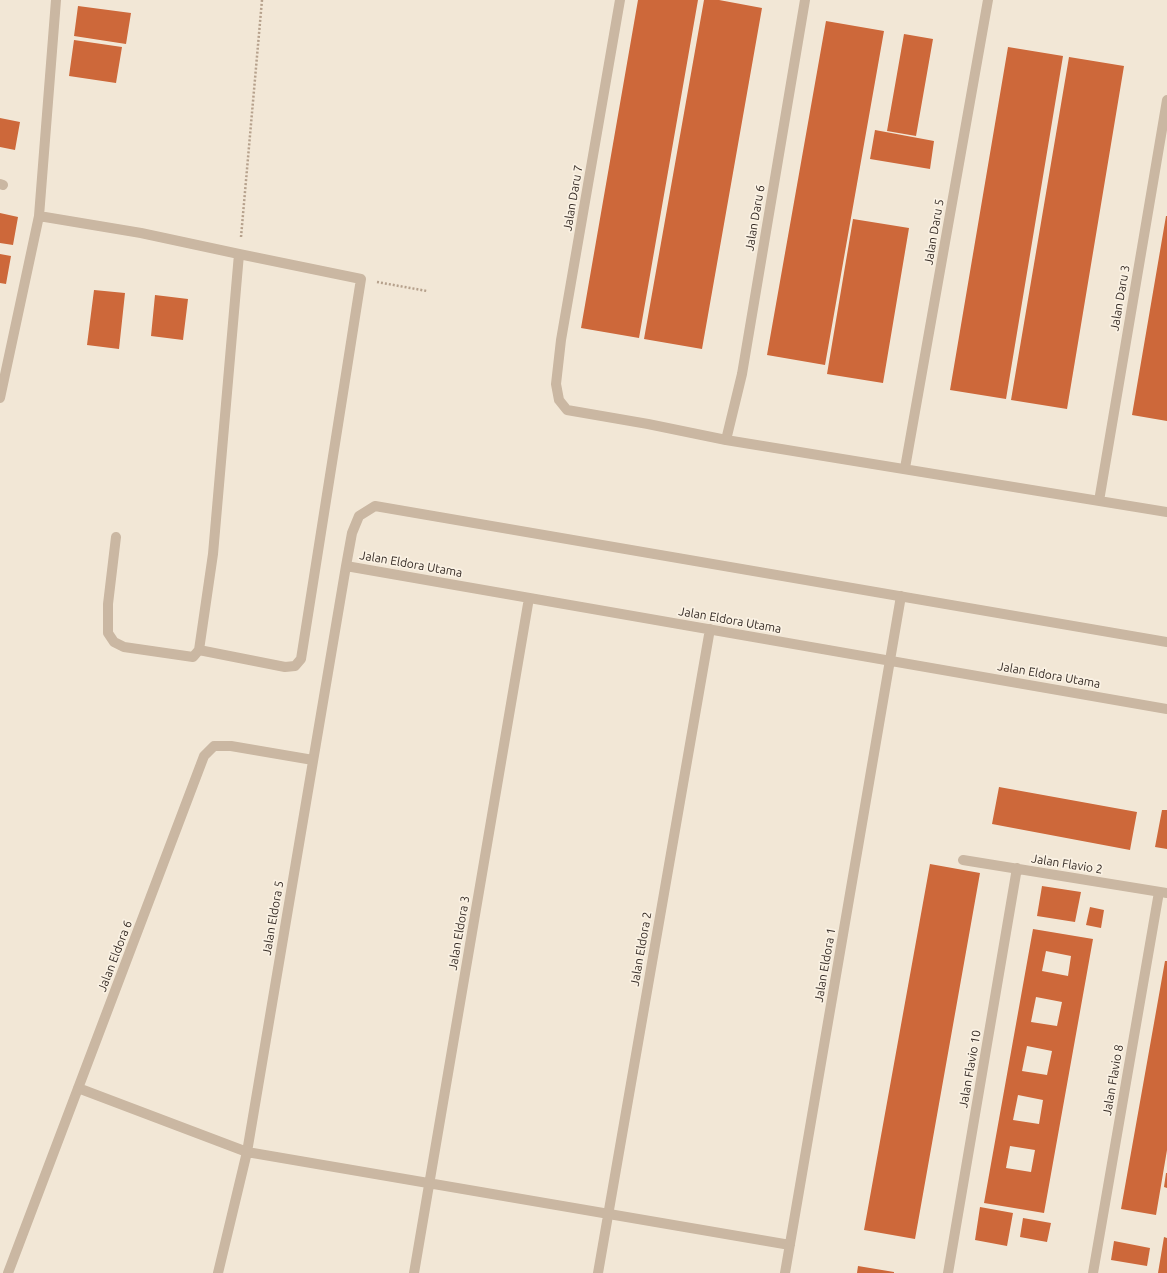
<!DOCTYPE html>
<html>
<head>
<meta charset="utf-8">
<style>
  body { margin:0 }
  canvas { display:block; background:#f2e7d6 }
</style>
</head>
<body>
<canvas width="1167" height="1273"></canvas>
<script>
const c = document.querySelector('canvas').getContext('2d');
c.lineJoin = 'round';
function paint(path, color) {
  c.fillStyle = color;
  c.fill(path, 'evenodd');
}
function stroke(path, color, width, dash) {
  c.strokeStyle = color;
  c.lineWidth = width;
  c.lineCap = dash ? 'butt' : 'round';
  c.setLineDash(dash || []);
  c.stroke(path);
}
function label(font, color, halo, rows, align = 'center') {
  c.font = font + ' Ubuntu,sans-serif';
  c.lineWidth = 3.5;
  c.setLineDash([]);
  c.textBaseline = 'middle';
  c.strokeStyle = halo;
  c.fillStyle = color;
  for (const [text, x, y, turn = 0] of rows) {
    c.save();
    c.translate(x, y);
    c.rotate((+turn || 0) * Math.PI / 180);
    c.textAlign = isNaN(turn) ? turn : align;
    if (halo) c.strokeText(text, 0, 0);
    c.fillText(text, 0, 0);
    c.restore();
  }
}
paint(new Path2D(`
  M638,0H698L639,338L581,328Z
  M704,0H719L762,8L702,349L644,339Z
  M78,6L131,13L126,44L74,36Z
  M826,21L884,31L825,365L767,355Z
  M904,34L933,39L916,136L887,131Z
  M74,40L122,47L116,83L69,76Z
  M1008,47L1063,56L1006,399L950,390Z
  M1069,57L1124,66L1067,409L1011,400Z
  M0,118L20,122L15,150L0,147Z
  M875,130L934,141L930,169L870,159Z
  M0,213L18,217L13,245L0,243Z
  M1166,216H1167V421L1132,415Z
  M853,219L909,228L883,383L827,374Z
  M0,254L11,256L6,284L0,283Z
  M94,290L125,293L119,349L87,345Z
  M155,295L188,299L183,340L151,336Z
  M999,787L1137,812L1130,850L992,824Z
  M1162,810H1167V849L1155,847Z
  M930,864L980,873L915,1239L864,1230Z
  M1042,886L1081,892L1075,922L1037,916Z
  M1090,907L1104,910L1101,928L1086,925Z
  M1033,929L1093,939L1044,1213L984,1203ZM1046,951L1071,956L1068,976L1042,971ZM1036,997L1062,1002L1057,1026L1031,1022ZM1027,1046L1052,1051L1047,1075L1022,1071ZM1018,1095L1043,1100L1039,1124L1013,1120ZM1010,1146L1035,1150L1031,1172L1006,1168Z
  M1165,961H1167V1150L1156,1215L1121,1209Z
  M1166,1173H1167V1188L1164,1187Z
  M980,1207L1013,1213L1007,1246L975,1240Z
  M1023,1218L1051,1223L1047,1242L1020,1237Z
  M1164,1237L1167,1238V1273H1158Z
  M1114,1241L1150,1248L1147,1266L1111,1260Z
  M858,1266L894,1272V1273H857Z`), '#cd683a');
stroke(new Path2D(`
  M241,237L262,0
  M377,282L427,291`), '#b6a18c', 2.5, [2, 2]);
stroke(new Path2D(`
  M620,0L561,340L556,384L559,400L567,410L648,424L726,440L1167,512
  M0,184L3,185
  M39,216L141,233L239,254L361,279L301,659L295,666L285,667L199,650
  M0,398L39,216L56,0
  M726,440L742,374L805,0
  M905,468L988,0
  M1099,501L1167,100
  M116,537L108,604V633L114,642L124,647L193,657L199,650L213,554L239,254
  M346,566L1167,709
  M963,860L1167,893
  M78,1088L247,1152L790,1245
  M8,1273L204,756L214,746H231L313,760
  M218,1273L247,1152L346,566L352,533L359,516L375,506L1167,642
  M414,1273L529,598
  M598,1273L710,629
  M785,1273L901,596
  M948,1273L1017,868
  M1093,1273L1159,892`), '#cab7a2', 10);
label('12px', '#352b25', '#faf1e3', [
  ["Jalan Daru 7",573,198,-80],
  ["Jalan Daru 6",755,218,-80],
  ["Jalan Daru 5",934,232,-80],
  ["Jalan Daru 3",1120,298,-80],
  ["Jalan Eldora Utama",411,564,10],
  ["Jalan Eldora Utama",730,620,10],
  ["Jalan Eldora Utama",1049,675,10],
  ["Jalan Flavio 2",1067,864,9],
  ["Jalan Eldora 5",273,918,-80],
  ["Jalan Eldora 3",459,933,-80],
  ["Jalan Eldora 2",641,949,-80],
  ["Jalan Eldora 6",115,956,-69],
  ["Jalan Eldora 1",825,965,-80],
  ["Jalan Flavio 10",970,1069,-80],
  ["Jalan Flavio 8",1113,1080,-80]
]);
</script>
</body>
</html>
